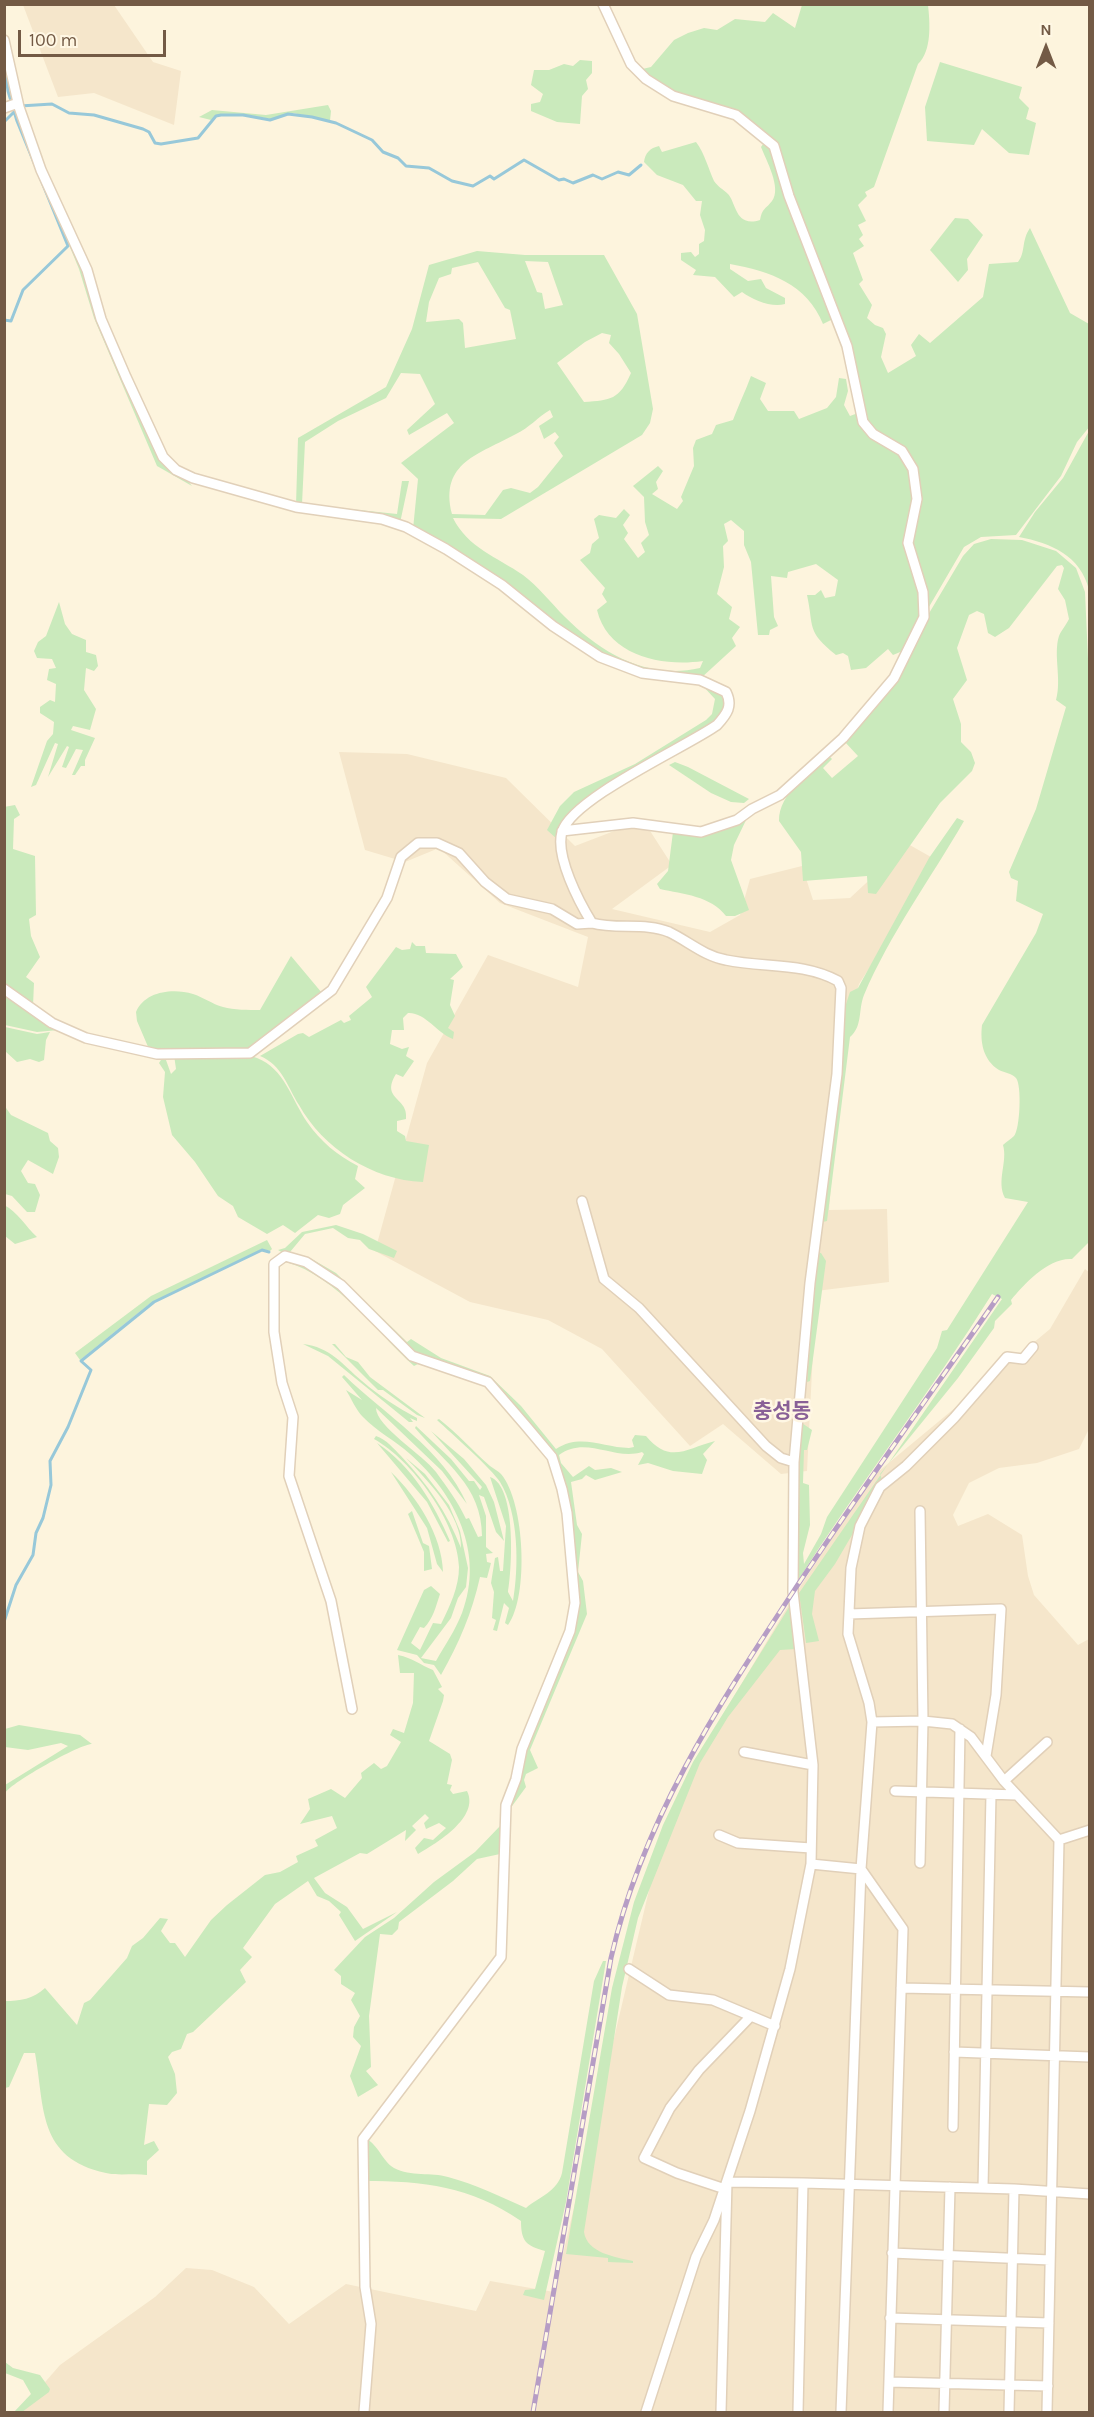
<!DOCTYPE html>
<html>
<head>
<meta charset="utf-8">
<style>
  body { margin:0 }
  #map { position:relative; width:1094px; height:2417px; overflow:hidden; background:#fdf4dd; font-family:Karla,sans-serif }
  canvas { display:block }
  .frame { position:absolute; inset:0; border:6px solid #735a45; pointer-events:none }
  .north { position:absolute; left:1016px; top:18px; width:60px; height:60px; -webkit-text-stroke:4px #fff7e4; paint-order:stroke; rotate:0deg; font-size:16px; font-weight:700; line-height:24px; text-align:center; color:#735a45 }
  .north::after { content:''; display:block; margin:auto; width:21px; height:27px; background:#735a45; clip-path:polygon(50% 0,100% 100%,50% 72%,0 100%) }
  .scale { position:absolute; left:18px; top:30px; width:148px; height:27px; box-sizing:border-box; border:3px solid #735a45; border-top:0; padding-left:8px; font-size:18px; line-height:21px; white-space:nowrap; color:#735a45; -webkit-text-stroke:4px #fff7e4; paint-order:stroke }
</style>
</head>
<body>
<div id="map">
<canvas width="1094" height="2417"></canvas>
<div class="frame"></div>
<div class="north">N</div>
<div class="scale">100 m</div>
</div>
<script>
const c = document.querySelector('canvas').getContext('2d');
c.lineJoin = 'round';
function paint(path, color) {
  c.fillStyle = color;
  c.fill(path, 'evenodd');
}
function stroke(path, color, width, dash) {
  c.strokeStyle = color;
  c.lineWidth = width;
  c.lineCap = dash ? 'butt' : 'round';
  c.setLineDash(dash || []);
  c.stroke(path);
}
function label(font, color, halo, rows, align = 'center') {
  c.font = font + ' Karla,"Noto Sans KR",sans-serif';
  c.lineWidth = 5;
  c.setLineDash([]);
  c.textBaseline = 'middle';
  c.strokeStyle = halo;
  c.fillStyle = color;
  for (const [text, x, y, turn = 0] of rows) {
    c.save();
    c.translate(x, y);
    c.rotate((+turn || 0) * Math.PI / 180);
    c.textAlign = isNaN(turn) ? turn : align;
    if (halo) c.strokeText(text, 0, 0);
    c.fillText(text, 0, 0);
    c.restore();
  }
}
paint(new Path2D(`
  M23,5H114L153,62L181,71L174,125L94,93L58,97Z
  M339,752L407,754L506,778L575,846L643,820L672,865L612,909L710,932L740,915L750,879L802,866L813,900L850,898L908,844L938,861L859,984L843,1039L829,1210L887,1209L889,1282L816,1291L807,1471L781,1474L723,1424L690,1446L602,1349L548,1320L470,1302L375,1251L427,1063L488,955L578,987L588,937L500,903L439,848L405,862L365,850Z
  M1085,1269L1090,1273L1089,1429L1079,1449L1037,1463L999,1468L969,1483L953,1515L958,1526L988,1514L1022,1535L1028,1576L1034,1595L1078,1645L1089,1639V2412H19L60,2365L155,2297L186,2268L212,2270L254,2287L289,2324L346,2284L476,2311L490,2281L554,2292L659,1848L715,1728L794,1596L873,1476L1050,1329Z`), '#f5e6cb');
paint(new Path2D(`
  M802,5H928C930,23 932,51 918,64L874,187L865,192L867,196L858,205L866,221L858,225L863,235L859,239L864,246L853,253L863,280L859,284L872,305L867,318L875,325L883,328L886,334L881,357L888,373L916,356L911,345L919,334L930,343L983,297L989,264L1018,262C1026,252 1021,241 1030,228L1070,313L1089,324L1090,426L1077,442L1061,476L1016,535L981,537L964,547L926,612L910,542L915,468L868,427L854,367L775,145L737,113L673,94L638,70L651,67L674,40L688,33L704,28L717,30L735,19L765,22L773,13L795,28Z
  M580,60L592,61V73L586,80L588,89L582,96L580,124L557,122L531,111V104L540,102L543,94L531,85L534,70H549L564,64L573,66Z
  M940,62L1022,87L1019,98L1029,108L1026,119L1036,123L1029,155L1009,153L982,129L974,145L927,141L925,107Z
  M328,105L331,111L330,121L293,113L270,119L243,114H221L211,120L199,117L212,110L266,115Z
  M16,111L152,440L192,486L157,466L94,318L79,269L26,141Z
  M766,140L772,147L835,318L823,324C807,284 770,271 730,264V269L748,281L761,279L766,288L785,298V304C772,308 753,300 742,292L734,297L715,277L693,275L696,270L681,260V253L691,252L695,257L699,254V244L704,241L705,230L700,215L702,201H696L683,185L657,175L644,162C645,153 650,148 659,146L662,152L696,142C705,154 708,168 714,181C718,187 723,189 728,194C736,202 735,228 760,220C762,208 766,209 772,201C782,188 766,160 761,147Z
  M955,218L968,219L983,235L967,259L968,270L958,282L930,250Z
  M477,251L525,255H604L637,314L653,409L650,423L642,435L501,519L453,518C468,548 497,557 523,575C538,586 551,603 565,617C601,653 647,680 700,668L703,661C662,667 608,656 597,610L607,602L602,594L605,588L580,560L590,553L592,544L599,538L594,519L599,515L616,518L624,509L630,515L623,525L628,533L624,539L638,558L645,552L641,543L649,535L645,522L644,497L633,486L658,466L663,471L656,482L658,489L652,494L677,509L683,501L681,497L694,466L693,448L696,440L712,434L716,425L733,420C739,404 745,392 751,376L766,383L760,399L768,411H794L799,419L827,408L836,397L839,378L846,379L848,391L844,405L850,416L858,413L906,461L915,489L906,536L918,578L922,617L905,650L893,655L888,649L866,668L851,670L848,656L843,653L836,655C806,631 814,627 807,595H815L821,590L825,598L835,596L838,580L816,564L788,572L787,578L771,576L774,617L778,626L770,630L769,635H758L751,562L744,545V531L731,520L724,524L728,541L723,546L724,567L717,594L732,607L729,619L740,627L732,638L736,646L701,678L642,671L601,655L413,529L418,479L401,463L454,423L447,413L409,435L407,430L435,404L420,374L401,373L386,398L338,421L305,442L302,504L397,514L402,481H409L400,523L296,505L298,438L386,387L412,329L429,265ZM525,261L548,262L563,305L545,309L542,293L537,292ZM478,262L505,308L510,310L516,339L465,348L463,323L459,319L426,322L429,302L439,278L451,274L452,268ZM602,333L611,335L609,343L619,354L631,373C619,400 611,400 584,402L557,363L585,342ZM550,410L553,417L539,426L544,439L555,432L559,437L554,443L563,456L538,487L530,493L511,488L503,490L485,515L452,514C439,462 480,454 516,434C529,428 538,417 550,410Z
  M1089,431V590C1081,556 1051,543 1019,537L1035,512L1063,478Z
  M991,539L1022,540L1056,551L1076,568L1085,592L1090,703L1089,1242L1072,1259C1049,1257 1024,1284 1011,1300L1012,1304L995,1321L994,1328L958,1378L880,1474L883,1482L835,1564L815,1591L812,1614L819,1641L806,1643L799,1593L1002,1299L992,1294C931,1392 859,1484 797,1582L799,1421L812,1430L807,1450H804L803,1483L809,1485L810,1525L803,1553L804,1564L821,1534L827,1517L937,1348L942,1331L947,1330L1028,1202L1005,1198C996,1181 1008,1162 1003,1145C1006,1142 1011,1139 1014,1136C1020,1130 1022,1085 1016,1078C1011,1073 1005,1073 999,1070C983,1060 980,1042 982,1025L1036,933L1043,914L1016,901L1018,881L1011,878L1009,872L1036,809L1066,707L1056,700C1062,679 1053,655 1059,636C1061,631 1066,625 1069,619L1065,600L1058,589L1064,568L1062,565L1057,566L1009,628L995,637L988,633L984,614L977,611L969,615L957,648L967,680L953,699L961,724V742L971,752L975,763L972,771L940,803L876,894L868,893L867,876L803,881L801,852L779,821C779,793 809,773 828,755L832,759L823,768L832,778L858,756L844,741L894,682L928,615L963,556L974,544Z
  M59,602L65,624L72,634L86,640V652L96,655L98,666L94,671L86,668L84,690L96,709L90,730L73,726L71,730L95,738L85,760V766H81L75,775H72L83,750L76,749L66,768L62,767L69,747L67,746L48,777L58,744L55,743L36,785L31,787L47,741L53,734L54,722L40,713V707L50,700L55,702L56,684L47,680L49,669L56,668L52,659L37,658L34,651L38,642L46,636Z
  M701,684C723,693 733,700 715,723L573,812L557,839L547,830L560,806L574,792L635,764L706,720L712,714L715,699Z
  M675,762L688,767L749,799L744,803L731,802L711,793L669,765Z
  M15,805L20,815L14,819L13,849L35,856L36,915L29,919L31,936L40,957L26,977L34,983L33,1006L5,985L4,807Z
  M749,814L734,845L731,860L749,910L735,916H726C711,896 683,894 660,889L657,884L668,871L673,832L695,834Z
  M957,818L964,821C931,878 890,934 864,995C858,1010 863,1026 850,1037L827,1221L823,1222L834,1128L842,1016L850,992L858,988L929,858Z
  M412,942L416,946H425L426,953L456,954L463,967L450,979L454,980L450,1005L455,1016L448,1028L454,1032L453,1039C437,1033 425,1012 408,1013L403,1018L404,1030H392L390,1044L402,1049L409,1047L406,1056L414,1061L403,1077L396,1074C380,1100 409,1097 406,1119L397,1121V1131L405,1136L406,1141L429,1145L423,1182C372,1180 323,1148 299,1105C287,1086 282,1065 260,1056L298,1034L303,1033L309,1037L341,1020L344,1023L351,1020L349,1016L372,997L366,987L396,947L402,950L410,949Z
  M291,956L322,993L249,1050L149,1049L137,1021L136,1012C145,991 173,988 193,994C203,997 212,1004 223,1007C234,1010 248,1010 260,1010Z
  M4,993L42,1022L58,1030L37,1032L5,1025Z
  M5,1027L37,1034L50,1032L46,1040L44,1060L39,1062L30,1059L17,1062L5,1051Z
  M174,1055C197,1055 236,1051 257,1058C284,1068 292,1100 307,1122C321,1142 337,1155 358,1166L355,1179L365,1188L343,1205L340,1214L329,1218L318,1215L295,1233L283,1225L267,1234L238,1217L233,1206L218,1196L195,1162L172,1135L163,1097L165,1072L159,1063L161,1060H166L171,1074L176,1069Z
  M4,1105L11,1115L48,1133L50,1141L58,1148L59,1157L53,1174L28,1160L21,1171L28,1183L35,1184L40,1195L35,1212H27L12,1196L5,1194Z
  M4,1205C17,1211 26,1227 37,1237L15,1244L5,1236Z
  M336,1225L363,1234L397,1251L394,1258L369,1249L360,1240L348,1238L333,1228L305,1234L290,1252L310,1258L336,1273L407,1342L411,1339L441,1358L490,1376L521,1406L556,1449C581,1433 604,1448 629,1448L634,1447L632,1440L635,1435L646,1436C670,1465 687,1448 715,1441L703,1454L707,1460L702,1474L673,1471L648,1463L638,1465L644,1454L642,1452C614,1461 586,1435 559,1455L561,1463L573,1477L589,1466L595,1470L611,1468L622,1472L595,1480L586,1475L582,1479L571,1482L577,1525L582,1534L578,1572L583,1581L587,1614L530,1750L538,1768L526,1774L524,1780L526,1787L507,1813L526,1750L573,1630L561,1477L494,1384L414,1354L348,1289L278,1250L285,1248L302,1232Z
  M267,1240L272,1249L270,1251L262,1249L148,1305L80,1360L75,1353L151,1296Z
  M817,1252L821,1253L826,1261L810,1381L807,1382Z
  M286,1259C344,1276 358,1317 401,1351C409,1358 421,1361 430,1366L418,1364L414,1366C375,1331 338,1277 286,1262L275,1270Z
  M303,1344C330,1347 342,1364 362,1381C378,1395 398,1408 417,1418V1421L410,1418L413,1422H409L328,1356Z
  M332,1344H335L346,1357L358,1362L370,1377L425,1418L417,1415L383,1390H378Z
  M344,1375C385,1415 443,1449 467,1504L442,1471L376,1408C376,1426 423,1455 436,1472C447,1487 458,1502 466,1519L469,1518L478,1537L482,1536C482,1486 445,1463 415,1428L416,1426L451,1459L469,1481H474L480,1490L482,1487L431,1431L464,1459L486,1485L494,1502L504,1541L496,1532L484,1497L479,1495L486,1516V1547L493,1553L486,1554L487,1562L491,1563L487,1578L480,1577C472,1613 459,1643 441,1675L434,1665L424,1663L417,1655L397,1650L424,1590L431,1586L440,1594C436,1606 433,1619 424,1628L420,1627L411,1643L420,1650L433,1623L441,1624C450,1606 459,1587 459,1567C458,1523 412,1460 374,1439L376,1436C386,1439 394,1449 401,1456C428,1485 447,1512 461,1548C462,1515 428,1481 406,1458L425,1474L449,1505L460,1531L468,1568L466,1587L458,1598L451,1618L421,1658L436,1661C445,1645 455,1631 462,1613C485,1553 455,1494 410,1454C396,1441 376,1431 363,1417C356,1410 351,1398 346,1390L362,1400L342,1377Z
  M439,1419C457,1433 472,1450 490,1466C493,1468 498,1471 501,1474C525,1502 529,1597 508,1625L505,1623L509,1608L504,1603L497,1631L493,1630L496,1620L492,1618L494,1592L491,1583L495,1558L498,1557L500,1571H503L506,1526L490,1477C517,1486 512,1570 508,1592L513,1601C519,1567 519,1513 500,1482C492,1469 451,1433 437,1420Z
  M377,1443C412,1466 434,1504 450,1541L448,1542L427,1502Z
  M391,1472C417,1497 442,1535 443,1572L437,1564L427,1528Z
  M412,1511L423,1543L429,1546L432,1569L424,1571V1552L408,1514Z
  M791,1604L796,1649L780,1650L728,1717L700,1763L638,1918L622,1987L584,2232C587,2253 615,2257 633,2261V2263L608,2262V2258L566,2254L612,1988L634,1902L663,1825L693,1762Z
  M398,1655C413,1658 420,1665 433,1670L442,1687L438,1689L444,1695L443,1701L429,1741L450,1754L452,1760L447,1784L452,1785L450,1790L453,1794L467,1791C480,1817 437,1843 418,1854L415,1848L424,1838L433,1840L446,1828L439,1823L426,1829L424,1823L429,1818L425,1814L412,1826L416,1830L405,1841L406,1830L367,1854L360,1853L314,1878L325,1893L347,1907L363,1929L397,1912L355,1941L339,1915L341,1912L329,1901L317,1896L308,1881L275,1904L243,1948L252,1957L240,1970L246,1982L193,2032L187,2034L181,2049L172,2052L168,2057L175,2074L177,2093L167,2105L149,2104L144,2145L154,2141L159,2150L147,2161V2175C134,2173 119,2176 106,2173C37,2158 45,2108 35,2053H24L9,2087L5,2088V2001C20,2001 33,1999 45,1988L77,2025L84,2003L90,2000L127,1958L132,1946L143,1938L160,1918L168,1919L161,1931L170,1943H175L185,1957L211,1920L227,1905L265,1875L280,1872L298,1862L296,1856L318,1846L315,1840L337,1828L332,1816L300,1824L310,1809L308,1799L331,1789L345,1798L362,1778L361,1773L374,1763L381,1769L387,1766L401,1742L390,1735L393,1729L404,1733L413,1703L414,1673H400Z
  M19,1725L80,1735L92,1744C80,1744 12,1782 5,1793V1785L68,1746L61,1743L28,1750L5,1747V1729Z
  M501,1825L500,1854L477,1859L453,1881L399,1922L398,1929L392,1935L380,1934L369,2016L371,2067L366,2071L378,2085L358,2097L350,2076L361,2046L353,2037L354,2027L360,2016L351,2000L355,1993L341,1984V1976L334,1970L365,1937L394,1918L434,1882L475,1852Z
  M603,1961H606L566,2202L544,2300L523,2295L525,2290L535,2289L545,2251C526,2246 521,2241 521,2221C470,2186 424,2181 364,2181L365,2138C379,2145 382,2161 394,2168C411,2177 431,2172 448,2177C475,2184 501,2197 526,2208C540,2196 557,2192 562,2173L594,1981Z
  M5,2362L13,2368L40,2375L50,2389L49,2392L22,2412H14L31,2394L23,2380L5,2373Z`), '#caeabc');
stroke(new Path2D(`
  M4,63L8,91L17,121L68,246L23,290L11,321L4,320
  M20,106L52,104L69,113L94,115L143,129L149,132L155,143L161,144L198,138L216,116L221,115H243L270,120L288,114L312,117L336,123L372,140L383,152L398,158L406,166L429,168L452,181L473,186L490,176L494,179L524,160L559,180L564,179L573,183L593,175L602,179L618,172L629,175L641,165
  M4,122L15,111
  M4,1622L16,1585L33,1555L36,1533L43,1518L51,1485L50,1461L68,1427L91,1370L81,1361L154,1302L262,1250L269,1252`), '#97c8d9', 3);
const minor = new Path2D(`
  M4,40L19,107L41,170L87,270L101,319L126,377L163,457L176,470L193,478L296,507L382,519L406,527L446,549L502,585L553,626L600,657L642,673L700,680L726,692C733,706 727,714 717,725C686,747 572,798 562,832C555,856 579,902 592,923C616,930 646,922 669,932C688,941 704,956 726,960C764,968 803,962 838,981L841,988L837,1074L810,1283L794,1462L793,1592L813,1765L811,1864L790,1969L750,2111L714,2220L696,2257L646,2412
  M4,108L18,103
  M562,831L633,823L701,832L737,820L752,809L780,795L843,738L894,678L924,617L923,592L908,543L917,499L913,469L902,451L873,434L863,422L847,346L789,196L774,146L736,115L673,96L646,79L631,64L603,4
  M4,989L52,1023L86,1038L157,1054L250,1053L332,990L387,898L401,857L418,843H437L459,853L485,882L507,899L552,909L577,924L592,923
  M582,1201L604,1279L639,1308L766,1446L781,1458L794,1462
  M920,1511L923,1721L920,1863
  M849,1614L1001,1609L996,1695L986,1756
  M352,1709L331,1601L289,1476L293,1417L282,1383L274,1332V1264L285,1256L306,1262L341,1285L412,1356L488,1382L526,1426L552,1457L562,1489L567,1513L575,1603L570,1631L522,1749L516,1779L506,1805L501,1957L363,2139L365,2287L371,2324L364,2412
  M872,1722L923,1721L952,1724L971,1737L1004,1781L1059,1840L1047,2412
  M744,1752L813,1765
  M1004,1781L1047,1742
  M895,1791L1017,1795
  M719,1835L738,1843L811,1848
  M1059,1840L1090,1830
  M811,1864L861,1869L872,1722L869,1703L848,1634L851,1568L860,1526L880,1487L906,1466L954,1418L1007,1357L1023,1359L1033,1347
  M861,1869L903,1929L888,2412
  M629,1969L669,1995L713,2000L775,2026
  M901,1988L1090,1992
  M954,2052L1090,2057
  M953,2127L960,1729
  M983,2188L991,1794
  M725,2189L677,2173L644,2158L670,2108L699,2070L751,2016
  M892,2253L1050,2260
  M890,2318L1049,2323
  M889,2382L1048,2386
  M721,2412L727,2182L803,2183
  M798,2412L803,2183L1014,2189L1090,2194
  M841,2412L861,1869
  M944,2412L950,2187
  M1009,2412L1014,2189`);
stroke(minor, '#e1d0b9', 12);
stroke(minor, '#fff', 9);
const rail = new Path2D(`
  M533,2412L611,1958C642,1822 716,1709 791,1595C858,1494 929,1396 998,1297`);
stroke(rail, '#b69dc5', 5);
stroke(rail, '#fff7e4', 3, [9]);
label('bold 21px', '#896097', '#fff7e4', [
  ["충성동",782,1412]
]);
</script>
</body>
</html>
